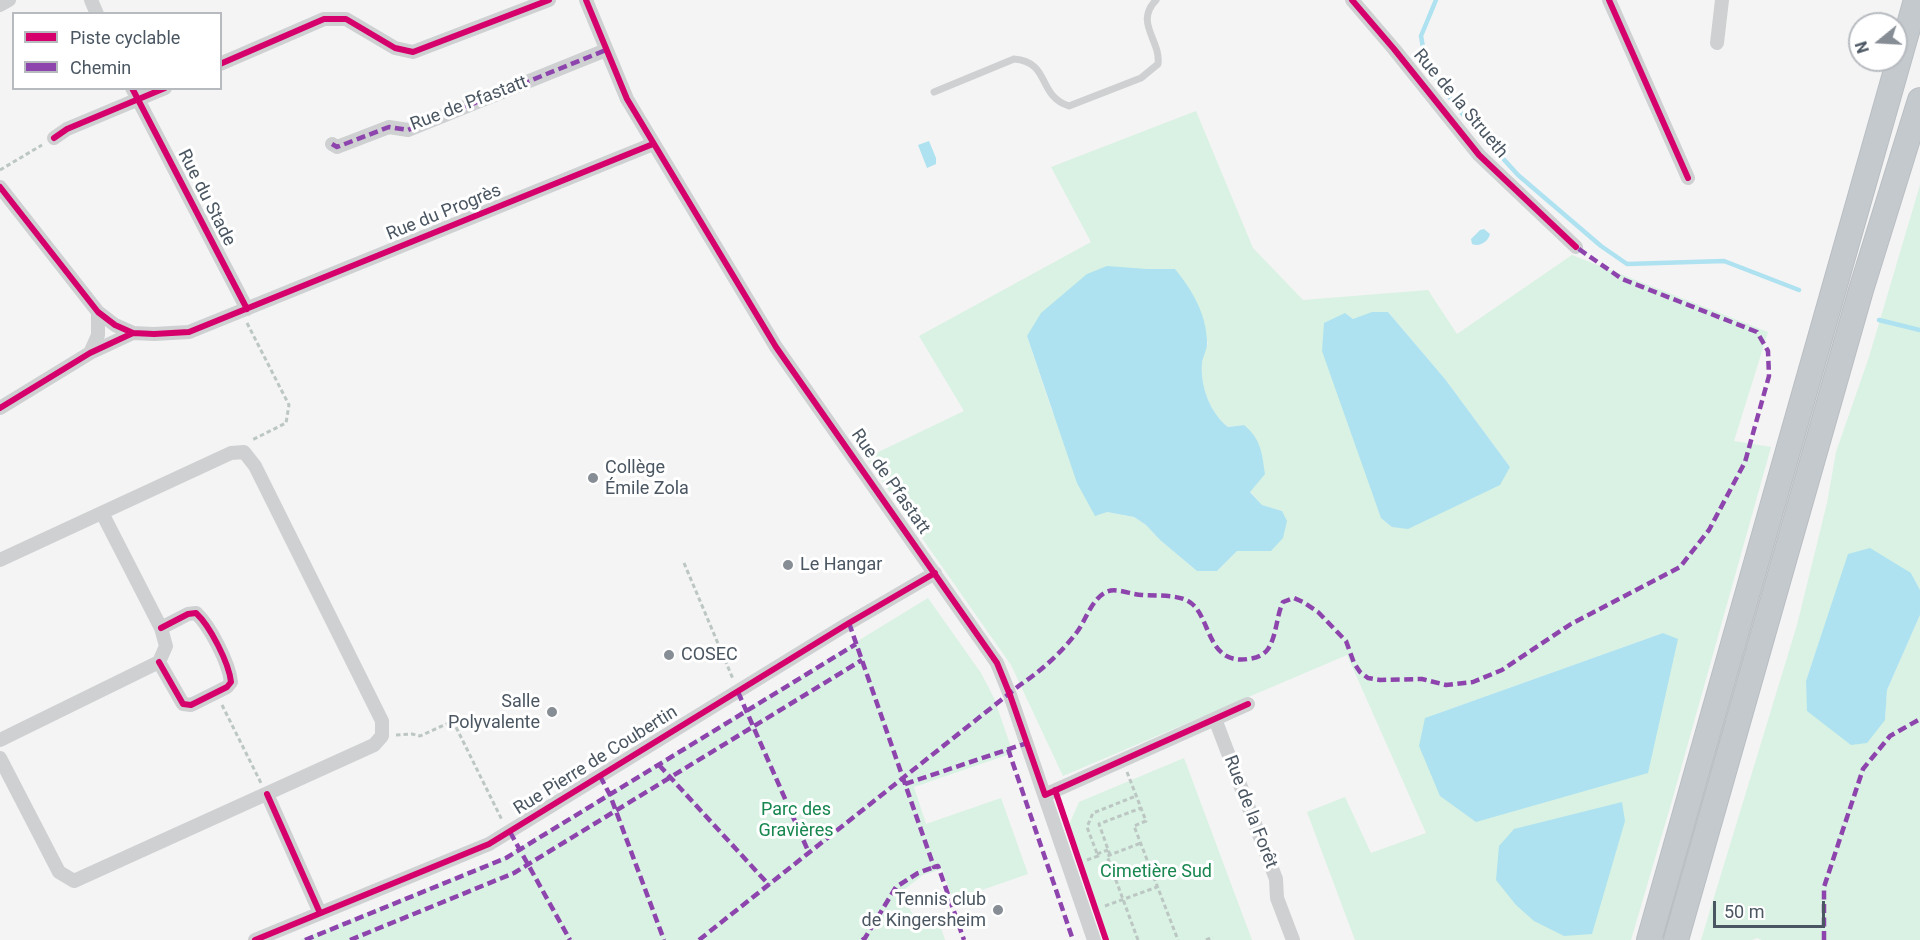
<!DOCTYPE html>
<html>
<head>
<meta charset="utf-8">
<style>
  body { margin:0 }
  #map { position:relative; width:1920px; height:940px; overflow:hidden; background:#f4f4f4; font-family:Roboto,sans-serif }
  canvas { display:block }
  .legend { position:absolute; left:12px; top:12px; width:210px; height:78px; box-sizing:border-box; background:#fff; border:2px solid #b7bbc0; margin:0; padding:8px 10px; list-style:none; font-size:18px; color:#4a5661 }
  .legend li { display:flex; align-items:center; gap:12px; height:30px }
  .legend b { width:30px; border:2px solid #b7bbc0 }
  .north { position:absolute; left:1848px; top:12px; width:60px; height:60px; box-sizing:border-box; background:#fff; border:2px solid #b7bbc0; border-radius:50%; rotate:252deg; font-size:16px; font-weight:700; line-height:24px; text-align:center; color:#4a5661 }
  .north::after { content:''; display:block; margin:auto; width:21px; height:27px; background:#868d94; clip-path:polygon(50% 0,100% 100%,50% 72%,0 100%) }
  .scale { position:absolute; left:1713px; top:901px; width:112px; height:27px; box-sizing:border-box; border:3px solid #4a5661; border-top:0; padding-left:8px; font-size:18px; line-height:21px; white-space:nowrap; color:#4a5661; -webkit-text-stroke:4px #fff; paint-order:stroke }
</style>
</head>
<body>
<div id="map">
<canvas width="1920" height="940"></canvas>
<ul class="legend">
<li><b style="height:8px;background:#d6006c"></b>Piste cyclable</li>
<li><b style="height:8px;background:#8e44ad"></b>Chemin</li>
</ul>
<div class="north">N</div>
<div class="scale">50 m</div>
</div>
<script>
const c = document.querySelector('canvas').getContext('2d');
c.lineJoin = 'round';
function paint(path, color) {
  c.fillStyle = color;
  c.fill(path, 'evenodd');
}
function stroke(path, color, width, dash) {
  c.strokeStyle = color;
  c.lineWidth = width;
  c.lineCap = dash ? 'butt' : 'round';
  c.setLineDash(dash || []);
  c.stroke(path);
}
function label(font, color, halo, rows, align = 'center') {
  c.font = font + ' Roboto,sans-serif';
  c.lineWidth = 6;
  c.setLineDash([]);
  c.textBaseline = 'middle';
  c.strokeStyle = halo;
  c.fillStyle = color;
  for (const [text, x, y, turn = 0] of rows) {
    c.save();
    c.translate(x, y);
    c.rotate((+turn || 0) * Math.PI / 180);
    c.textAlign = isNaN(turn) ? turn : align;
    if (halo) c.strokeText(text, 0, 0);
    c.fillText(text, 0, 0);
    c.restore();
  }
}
paint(new Path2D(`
  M1196,111L1253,248L1303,300L1428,290L1457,334L1572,255L1768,332L1734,441L1771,447L1671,804L1631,940H1355L1307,812L1345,797L1371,853L1426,833L1347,655L1063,776L1011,665L866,458L964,411L919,336L1091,242L1051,167ZM1147,269H1175L1208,343C1206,349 1203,356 1202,362C1199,385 1210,413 1228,427L1244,425L1250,491L1262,505L1282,511L1237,551L1217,571H1197L1160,540L1146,525L1134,517L1107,512L1052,411L1027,336ZM1388,312L1445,379L1510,467L1345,313L1353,319ZM1663,633L1678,640L1425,718Z
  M1920,185V590L1911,573L1849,554L1806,681L1808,712L1885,720L1887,690L1920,615V940H1762L1757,938L1752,940H1701L1797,625L1827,503L1836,452L1869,357Z
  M928,598L981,673L994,698L1013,753L914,787L926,824L1001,798L1028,874L953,900L942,869L923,875L900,893L921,928L939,922L945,940H300L506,856Z
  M1184,758L1252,940H1109L1069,825L1079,802Z`), '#d9f2e3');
paint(new Path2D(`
  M929,141L936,158V164L927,168L918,145Z
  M1484,229L1490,234C1488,242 1480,247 1472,244L1471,239L1480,230Z
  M1107,266L1147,269H1175C1192,290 1206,313 1207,341C1208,348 1203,356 1202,363C1200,386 1210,413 1228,427L1244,425C1261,439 1262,453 1265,474L1250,492L1262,505L1282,511L1287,521L1283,538L1271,551H1237L1217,571H1197L1160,540L1146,525L1134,517L1107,512L1095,516L1077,483L1027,336L1041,313L1087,274Z
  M1372,312H1388L1445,379L1510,467L1500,485L1408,529L1392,527L1381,518L1322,351L1324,323L1345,313L1353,319Z
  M1870,548L1911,573L1920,590V615L1887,690L1885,720L1867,743L1851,745L1807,711L1806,681L1848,554Z
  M1663,633L1678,639L1648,773L1476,822L1440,796L1419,746L1425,718Z
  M1622,802L1625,821L1592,934L1564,936L1534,921L1516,905L1496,880L1499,846L1514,829Z`), '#aee2f0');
stroke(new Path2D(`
  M1436,0L1421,36L1426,64L1458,109L1518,175L1601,246L1627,264L1724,261L1799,290
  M1879,320L1920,330`), '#aee2f0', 4.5);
const trunk = new Path2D(`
  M1649,940L1916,0
  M1676,940L1861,290L1920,100`);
stroke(trunk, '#b9bec3', 26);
stroke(new Path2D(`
  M0,170L42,145
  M247,323L289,405L286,423L252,440
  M684,563L733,679
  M222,705L261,783
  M396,735L412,734L420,736L453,721L502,820
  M1127,772L1146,821L1134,826L1178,940
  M1097,854L1108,850
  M1110,855L1099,824L1141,808
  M1087,860L1098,856L1087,827L1093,813L1136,796
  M1105,906L1157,887
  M1138,940L1107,856L1141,843
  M1206,940L1213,937`), '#bcc7c4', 3, [4.5, 3]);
stroke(new Path2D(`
  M934,92L1014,59C1051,62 1037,96 1069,106L1141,78L1158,64C1161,40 1134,23 1156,0`), '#ced0d2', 7);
stroke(new Path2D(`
  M91,0L97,14
  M586,0L627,99L776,347L997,663L1010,695L1094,940
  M1352,0L1394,49L1479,155L1576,247
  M1609,0L1688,178
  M0,5L9,0
  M1717,43L1722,0
  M220,64L324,19H346L395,48L413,52L549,0
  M132,88L247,309
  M54,138L67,129L165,88
  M332,144L337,147L389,127L408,130L606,50
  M0,187L98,312L115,325L133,333
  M90,353L98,335V312
  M0,408L90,353L133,333L154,334L189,332L653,144
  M0,560L231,453L244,452L255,466L382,721V736L374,745L74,881L59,872L0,758
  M159,662L183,704L191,705L227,687L231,682C229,663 210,626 196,613L188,614L161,628
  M1215,719L1276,879L1277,898L1293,940
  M0,740L159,662L166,646L161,628L102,513
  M267,794L320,913
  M1045,795L1248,704
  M255,940L489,844L849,623L935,573`), '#ced0d2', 14);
stroke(trunk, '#c4c9cd', 24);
stroke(new Path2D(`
  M332,144L337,147L389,127L408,130L606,50
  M849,623L934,867L938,866L964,940
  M738,692L809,853
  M1008,749L1073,940
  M659,765L769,885
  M600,776L610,795L664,940
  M905,784L1027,743
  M510,832L570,940
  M305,940L506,858L856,644
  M350,940L514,873L862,660
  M699,940L1020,685C1041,671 1062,652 1077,632C1086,620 1091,600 1106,592C1116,587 1132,595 1142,595C1156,596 1180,594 1191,603C1211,618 1207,665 1248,659C1256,658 1263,656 1268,649C1277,635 1276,617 1283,602L1294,598L1303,602L1318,612L1346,641L1354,663L1360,672L1368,678L1380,680L1422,679L1446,685L1473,682L1502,670L1571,624L1680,567L1709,530L1745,462L1769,376L1768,351L1757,332L1622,279L1576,247
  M862,940L865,938L896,887L918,873L934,867
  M1824,940V887L1863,769L1890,736L1920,719`), '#8e44ad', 4.5, [9, 4.5]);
stroke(new Path2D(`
  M586,0L627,99L776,347L997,663L1010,695L1045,795L1248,704
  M1352,0L1394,49L1479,155L1576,247
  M1609,0L1688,178
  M220,64L324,19H346L395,48L413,52L549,0
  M132,88L247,309
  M54,138L67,129L165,88
  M0,187L98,312L115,325L133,333
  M0,408L90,353L133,333L154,334L189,332L653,144
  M159,662L183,704L191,705L227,687L231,682C229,663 210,626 196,613L188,614L161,628
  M1055,790L1106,940
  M267,794L320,913
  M255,940L489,844L849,623L935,573`), '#d6006c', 6);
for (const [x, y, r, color] of [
  [593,478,6,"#868d94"],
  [788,565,6,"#868d94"],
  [669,655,6,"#868d94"],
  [552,712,6,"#868d94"],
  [998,910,6,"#868d94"]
]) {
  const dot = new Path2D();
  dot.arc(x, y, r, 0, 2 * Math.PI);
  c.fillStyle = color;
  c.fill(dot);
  stroke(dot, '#fff', 2);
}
label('18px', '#4a5661', '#fff', [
  ["Rue de Pfastatt",469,104,-21],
  ["Rue de la Strueth",1460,104,50],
  ["Rue du Stade",206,198,63],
  ["Rue du Progrès",444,213,-22],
  ["Rue de Pfastatt",890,482,55],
  ["Rue Pierre de Coubertin",596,761,-32],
  ["Rue de la Forêt",1250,812,69]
]);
label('18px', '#4a5661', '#fff', [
  ["Collège",605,468],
  ["Émile Zola",605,489],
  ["Le Hangar",800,565],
  ["COSEC",681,655],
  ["Salle",540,702,"right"],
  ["Polyvalente",540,723,"right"],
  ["Tennis club",986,900,"right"],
  ["de Kingersheim",986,921,"right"]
], 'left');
label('18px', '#17864f', '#fff', [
  ["Parc des",796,810],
  ["Gravières",796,831],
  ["Cimetière Sud",1156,872]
]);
</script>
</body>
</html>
